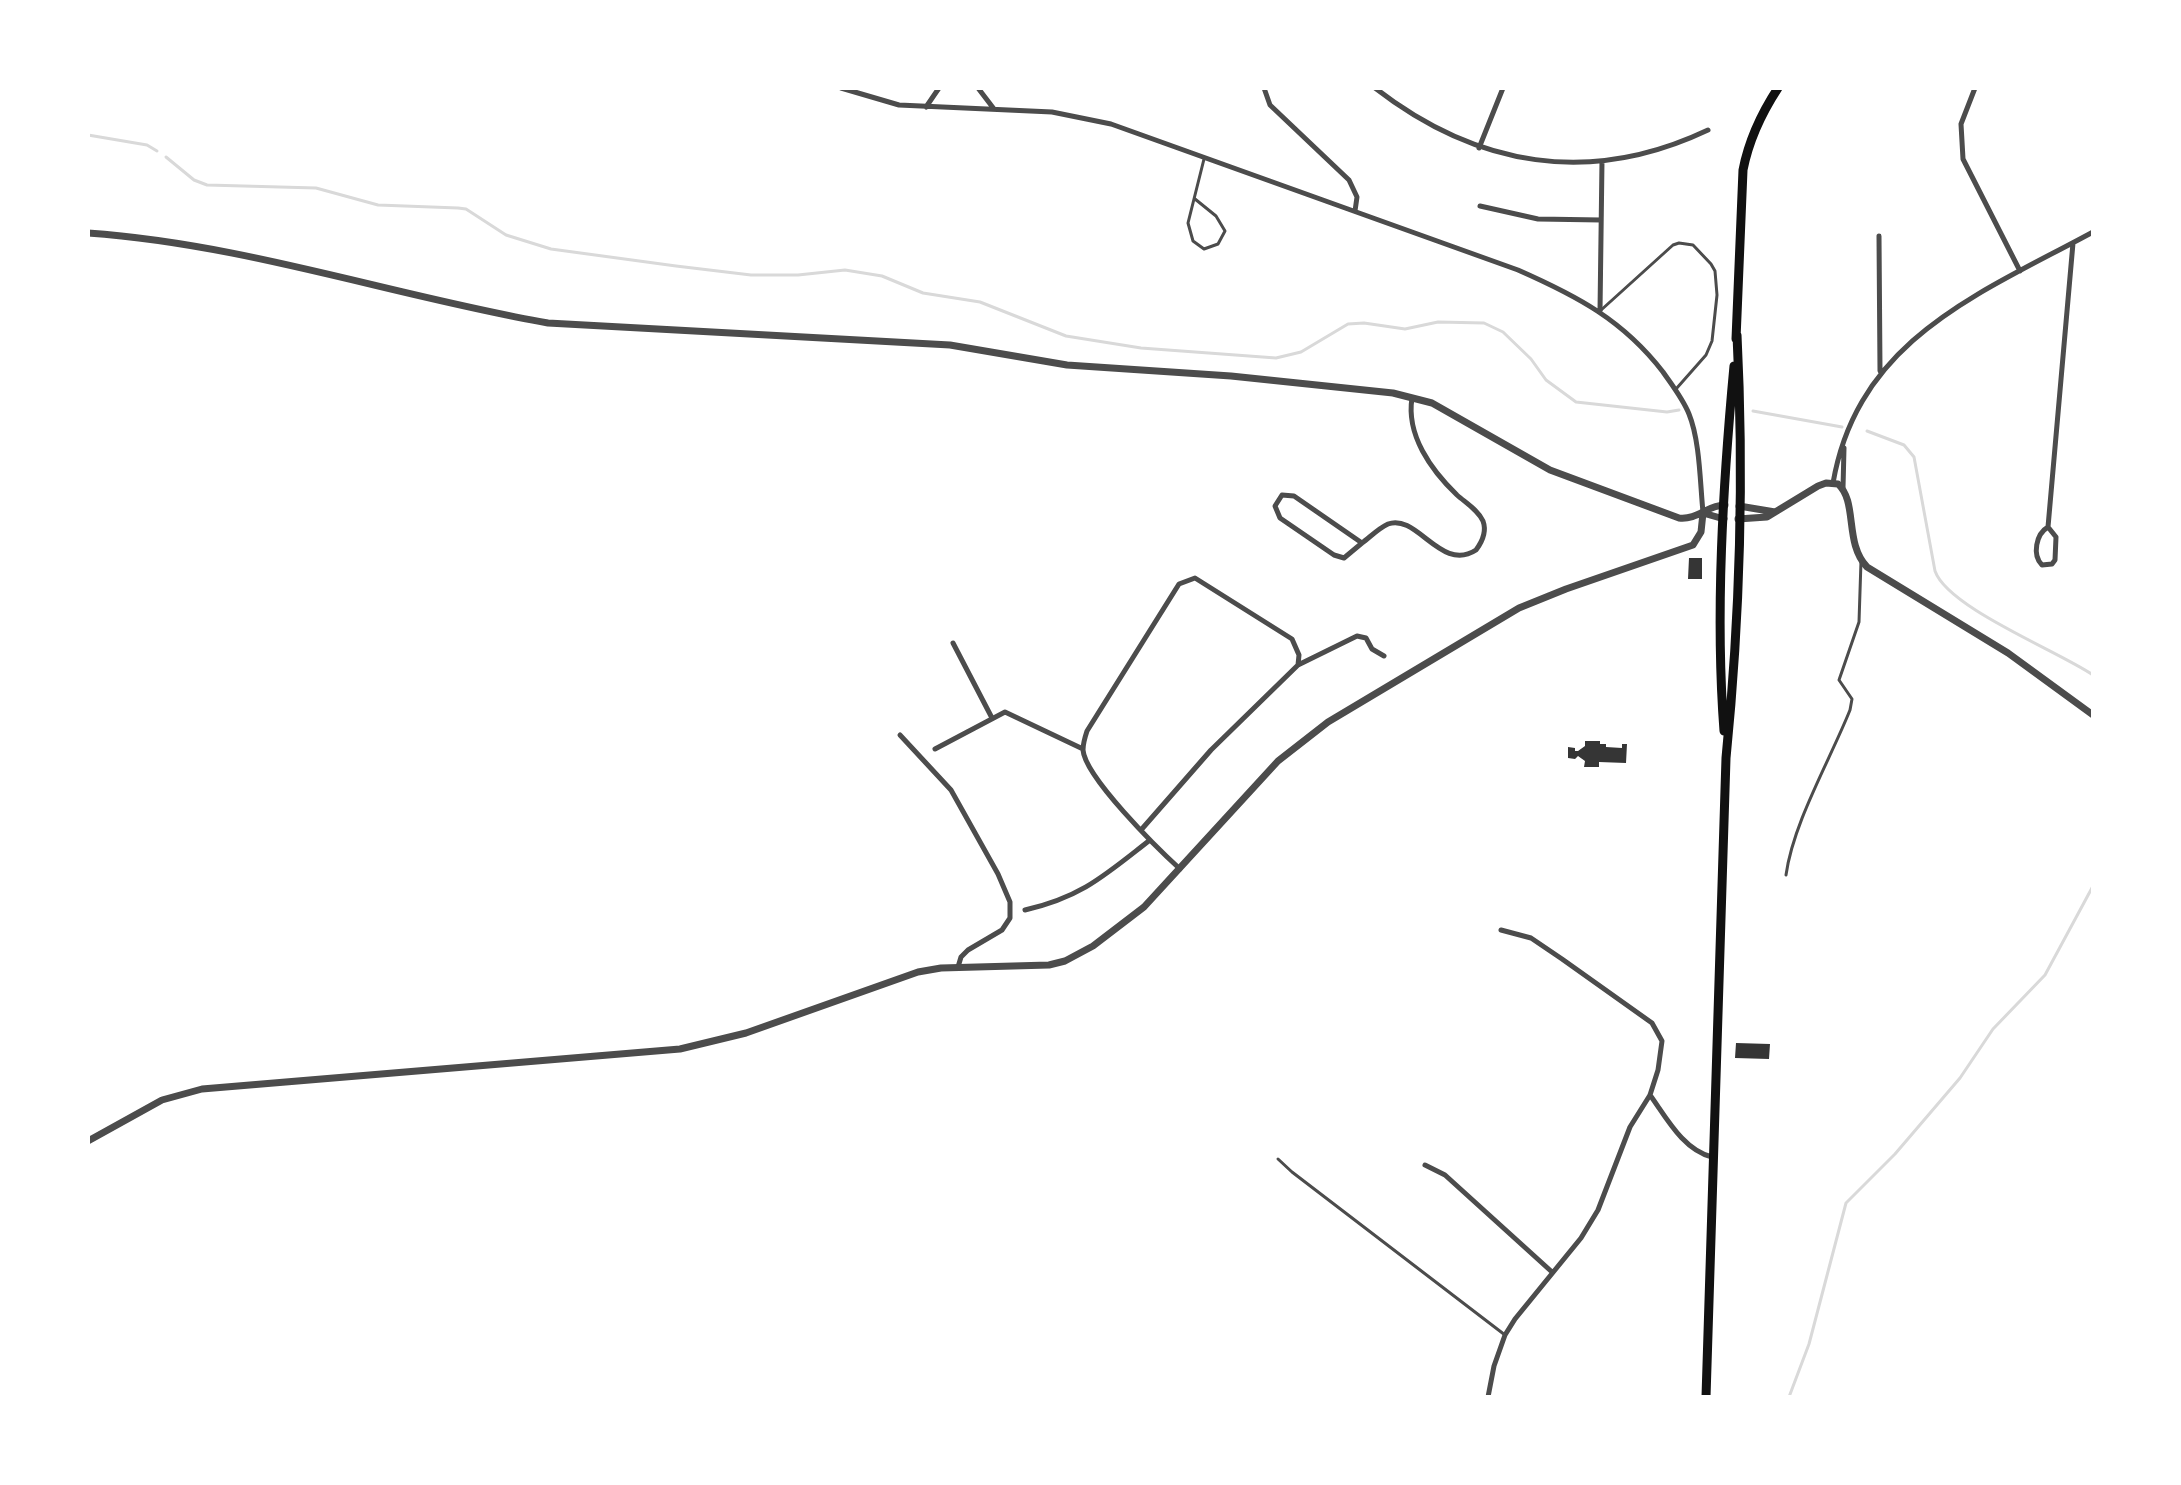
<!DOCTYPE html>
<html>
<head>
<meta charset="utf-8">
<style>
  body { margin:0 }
  #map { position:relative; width:2181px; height:1485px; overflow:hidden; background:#fff; font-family:"Golos Text",sans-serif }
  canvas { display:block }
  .frame { position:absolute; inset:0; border:90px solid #fff; pointer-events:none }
</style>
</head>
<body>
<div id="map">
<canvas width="2181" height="1485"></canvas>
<div class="frame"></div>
</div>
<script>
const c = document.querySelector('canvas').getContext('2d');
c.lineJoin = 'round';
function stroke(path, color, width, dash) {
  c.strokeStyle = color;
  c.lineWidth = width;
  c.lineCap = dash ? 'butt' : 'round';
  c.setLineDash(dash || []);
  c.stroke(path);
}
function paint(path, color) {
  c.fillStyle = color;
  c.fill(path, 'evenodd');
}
stroke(new Path2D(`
  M88,135L147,145L157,151
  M166,157L194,180L207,185L316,188L378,205L458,208L466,209L506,235L551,249L676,266L751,275H798L845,270L882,276L923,293L980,302L1066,336L1141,348L1276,358L1301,352L1348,324L1364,323L1405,329L1438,322L1484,323L1503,332L1531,359L1546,380L1576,402L1667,412L1679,410
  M1753,411L1842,427
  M1867,431L1904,445L1914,457L1935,571C1948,608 2058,651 2093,675
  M1789,1397L1809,1344L1846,1203L1895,1154L1960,1078L1993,1029L2045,975L2093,886`), '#d9d9d9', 3);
paint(new Path2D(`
  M1689,558H1702V579H1688Z
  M1585,741H1600V744H1606V747L1622,748V744H1627L1626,763L1599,762V767H1584L1585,761L1578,756L1575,759L1568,758V747L1575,748V751H1578L1585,746Z
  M1736,1043L1770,1044L1769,1059L1735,1058Z`), '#353535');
stroke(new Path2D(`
  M1195,199L1216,216L1225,231L1218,244L1204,249L1193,241L1188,223L1204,159
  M1600,311L1673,245L1679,243L1693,245L1711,264L1715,271L1717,295L1712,341L1706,355L1676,389
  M1786,875C1793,823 1830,760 1850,710L1852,699L1839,680L1859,622L1861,561
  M1278,1159L1292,1172L1505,1335`), '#4c4c4c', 3);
stroke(new Path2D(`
  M841,88L899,105L1052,112L1111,124L1518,270C1577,296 1623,320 1663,372C1672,385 1683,399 1689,414C1700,441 1700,483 1703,512
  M978,88L994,109
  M1264,88L1270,105L1349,180L1357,197L1355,211
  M1375,88C1477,167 1590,186 1708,130
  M1975,88L1961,124L1963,159L2020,271
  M926,107L939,88
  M1479,148L1503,88
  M1480,206L1538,219L1601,220
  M1879,236L1880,371
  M1600,311L1602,161
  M1833,483C1858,339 1979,294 2093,232
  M1843,488L1844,448
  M2048,527L2073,243
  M2048,527L2056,537L2055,560L2052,564L2042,565C2032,555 2036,534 2048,527Z
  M1362,543L1344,558L1334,555L1280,518L1275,506L1282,495L1294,496L1362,543C1370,537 1379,528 1388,524C1417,513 1441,573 1476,550C1482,542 1487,532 1483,521C1478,510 1466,503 1457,495C1431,470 1406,435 1412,398
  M953,643L992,718
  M1298,665L1357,636L1366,638L1372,649L1384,656
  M900,735L951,790L998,874L1010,902V918L1002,930L968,950L961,957L958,967
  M935,749L1005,712L1083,749
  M1141,830L1211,750L1298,665L1299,655L1292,639L1195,578L1179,584L1087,731C1085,737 1083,744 1083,750C1085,777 1158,849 1180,869
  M1025,910C1082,897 1105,875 1150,840
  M1650,1095C1666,1117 1683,1150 1712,1157
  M1425,1165L1445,1175L1552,1272
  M1488,1397L1494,1366L1505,1335L1515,1319L1581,1238L1598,1210L1630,1127L1650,1095L1658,1070L1662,1041L1652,1023L1562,959L1531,938L1501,930`), '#4c4c4c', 5);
stroke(new Path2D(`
  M88,233C245,244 394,296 548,323L950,345L1067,365L1231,376L1393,393L1432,403L1550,470L1679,518C1698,520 1707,505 1725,505
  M1739,506L1775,512
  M1703,513L1724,519
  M1738,519L1767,517L1818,486L1826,483L1838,484C1858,502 1844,543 1867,567L2008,653L2093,715
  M88,1141L162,1100L202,1089L680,1049L746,1033L918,972L941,968L1049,965L1065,961L1093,946L1144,907L1278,761L1328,722L1519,608L1566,589L1693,545L1701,532L1703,513`), '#4c4c4c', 7);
stroke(new Path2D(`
  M1736,339L1743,170C1749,139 1761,114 1778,88
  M1724,731C1715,613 1723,484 1734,366
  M1706,1397L1726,758C1740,618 1744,475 1737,335`), '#111', 9);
</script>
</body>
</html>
